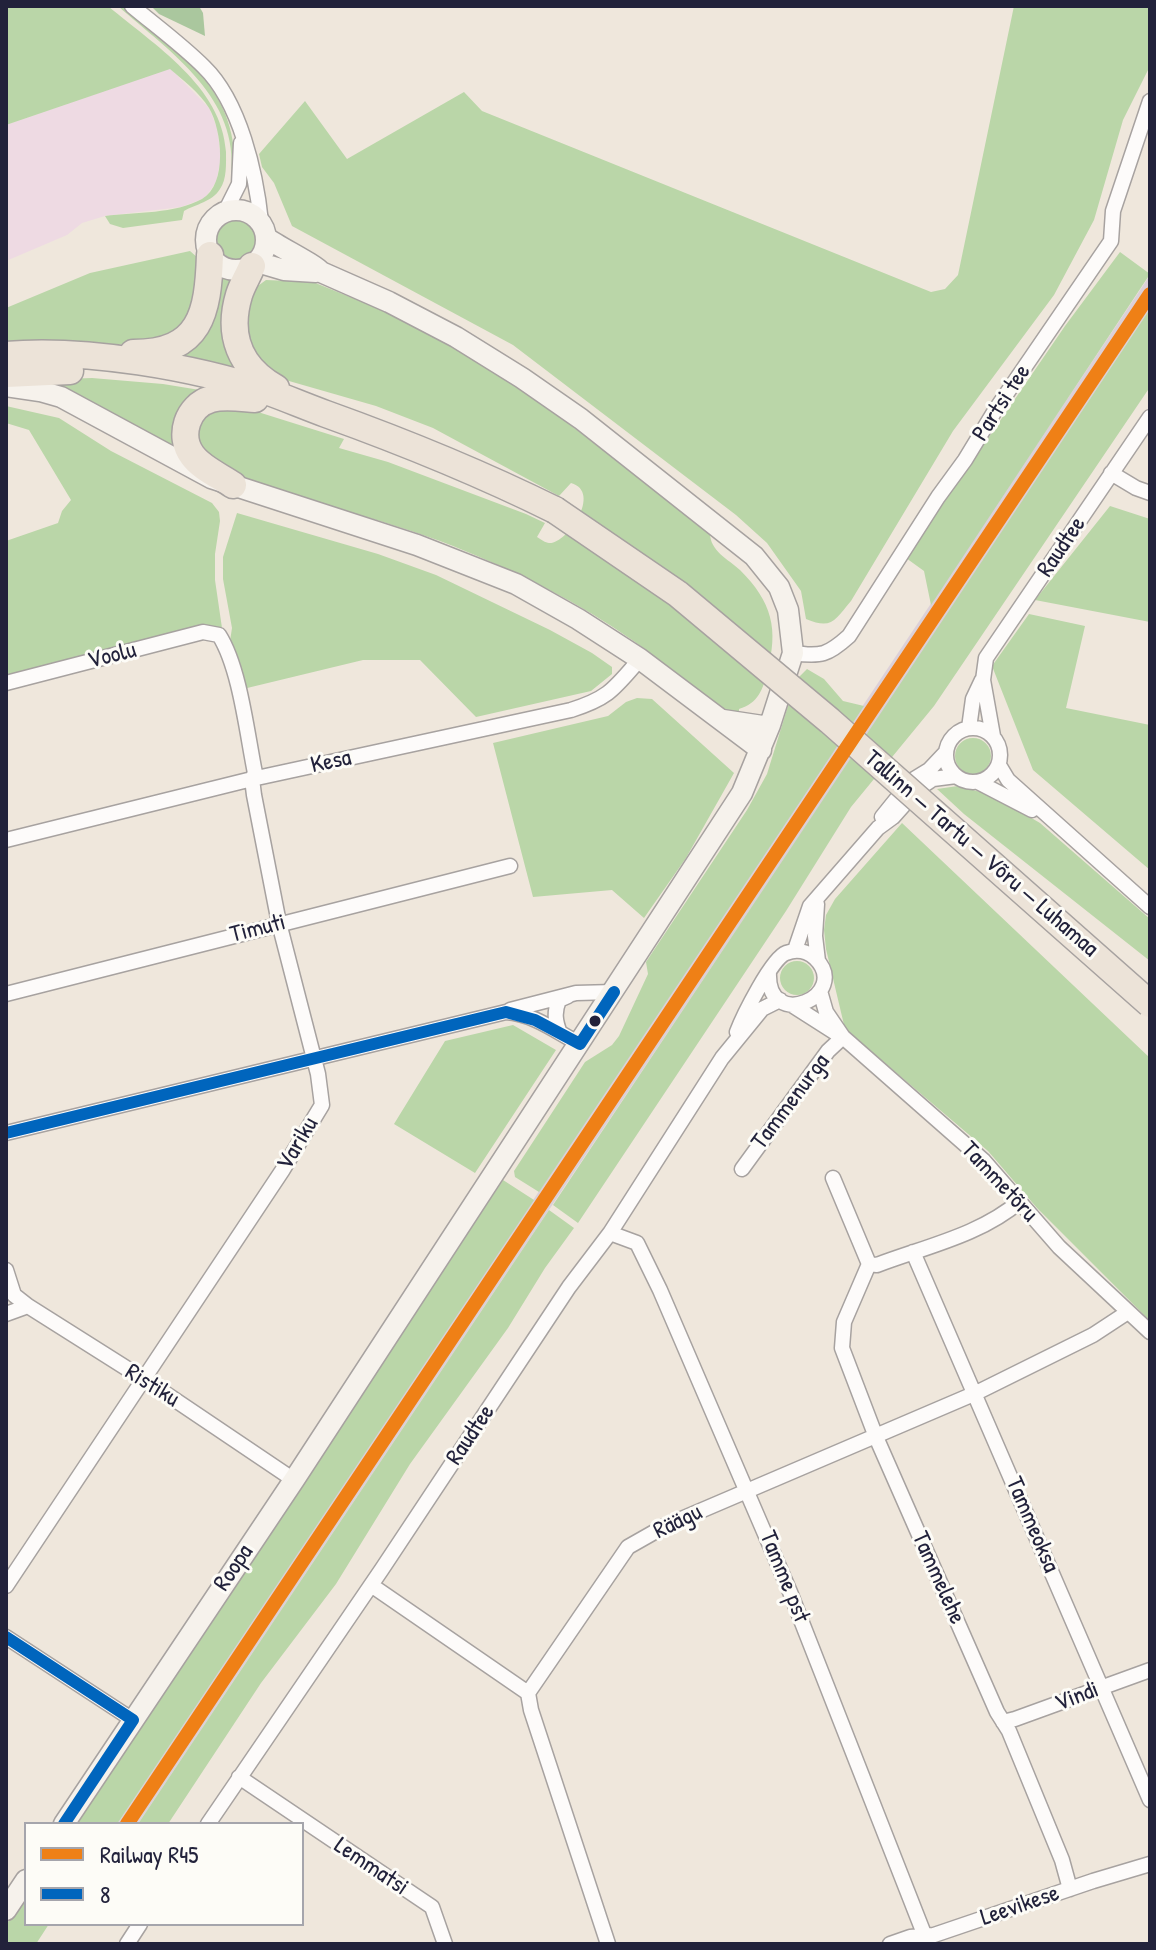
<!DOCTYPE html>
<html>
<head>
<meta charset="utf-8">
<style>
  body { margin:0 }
  #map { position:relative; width:1156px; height:1950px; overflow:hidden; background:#efe7dc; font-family:"Patrick Hand",sans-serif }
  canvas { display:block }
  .frame { position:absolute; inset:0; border:8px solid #22223b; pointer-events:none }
  .legend { position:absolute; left:24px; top:1822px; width:280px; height:104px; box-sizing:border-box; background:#fdfcf7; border:2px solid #a5a5ac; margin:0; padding:10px 14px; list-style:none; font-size:24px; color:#22223b }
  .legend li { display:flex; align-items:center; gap:16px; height:40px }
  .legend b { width:40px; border:2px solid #a5a5ac }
</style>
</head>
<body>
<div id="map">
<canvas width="1156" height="1950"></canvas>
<div class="frame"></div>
<ul class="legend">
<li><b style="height:10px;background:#ef8016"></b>Railway R45</li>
<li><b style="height:10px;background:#0065bd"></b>8</li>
</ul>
</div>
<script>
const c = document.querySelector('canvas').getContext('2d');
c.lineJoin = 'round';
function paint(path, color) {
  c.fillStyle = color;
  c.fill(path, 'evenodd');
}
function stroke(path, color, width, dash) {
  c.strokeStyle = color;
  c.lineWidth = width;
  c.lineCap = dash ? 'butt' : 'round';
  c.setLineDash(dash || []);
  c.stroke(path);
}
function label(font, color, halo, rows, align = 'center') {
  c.font = font + ' "Patrick Hand",sans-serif';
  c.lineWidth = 6;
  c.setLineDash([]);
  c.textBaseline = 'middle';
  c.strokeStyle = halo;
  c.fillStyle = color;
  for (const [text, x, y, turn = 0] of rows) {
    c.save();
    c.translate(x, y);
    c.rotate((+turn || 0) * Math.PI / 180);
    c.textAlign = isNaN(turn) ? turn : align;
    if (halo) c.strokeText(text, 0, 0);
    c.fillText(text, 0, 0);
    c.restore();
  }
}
paint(new Path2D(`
  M170,68L209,108L217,128L221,158L216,182L205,198L181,207L105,216L82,223L67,235L6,261V125Z`), '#eedae3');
paint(new Path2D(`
  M1150,275V309L903,681L138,1824H117Z`), '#dcd0d8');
paint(new Path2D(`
  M6,6H108C154,45 222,86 226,152C226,164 227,179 220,189C212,202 196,204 184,211L182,220L123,228L110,224L105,216C136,212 175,214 202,199C228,184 222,130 209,108C200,93 183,80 170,69L6,125Z
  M118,6H123C185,59 239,88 235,179L231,177C240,97 171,53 118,6Z
  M1014,6H1150V66L1123,120L1094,220L1054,295L953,431L851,601C835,620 832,630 806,619L801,591L767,543L736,515L513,345L292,226L274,183L262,167L259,154L305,101L347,159L464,92L482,111L931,292L945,289L958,275Z
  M217 239a20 20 0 1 1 40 0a20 20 0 1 1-40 0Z
  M190,251L198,258L202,269L191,317L160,342L134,345L83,343L6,345V308L90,273Z
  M1120,252L1150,274L931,605L924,571L906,558L1065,326Z
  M219,273L237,279L245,376L167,359Z
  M266,280L313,282L387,312L458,349L537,399L710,533C710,551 728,559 740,570C772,602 779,629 767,672C763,690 758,703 739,709V716C699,698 671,667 635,642C580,603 516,571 453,546C415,531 376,520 337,508C287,493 231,483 196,442L197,424L210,409L242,407L344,439L339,448L388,462L526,514L545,523L537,537C540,539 546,543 549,543C566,545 603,492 571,483L559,496L433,428L376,406L282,379L263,364L248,339L246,313L255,288Z
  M1150,309V387L934,706L851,807L786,911L578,1223L553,1205Z
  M92,378L163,384L206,391L182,455L35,380Z
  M6,406L59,418L111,451L212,503L219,512L220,521L215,554V580L222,628L208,626L6,675V541L58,523L62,511L71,500L29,430L6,423Z
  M1110,506L1150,519V622L1035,600Z
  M237,513L378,554L436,575L550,630L592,653L612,667V674L591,691L476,717L420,660H363L243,689L230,641L232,628L223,579V557Z
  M1029,614L1085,626L1066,708L1150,725V870L1033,770L992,666Z
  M807,669L824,679L843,701L864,706L539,1192L515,1177L514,1171L585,1062L612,1045L619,1036L648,974L646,962L747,810L767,774L796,680Z
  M637,698L652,699L734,773L686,858L644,918L612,890L533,897L493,743L608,716L626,702Z
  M955 756a18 18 0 1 1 36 0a18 18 0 1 1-36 0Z
  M958,786L992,795L1040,823L1150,919V961L964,814L937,789Z
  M902,823L1150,1058V1321L1037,1208L988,1151L845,1029L826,949L824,930L826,915L835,899Z
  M780 978a17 17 0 1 1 34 0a17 17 0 1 1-34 0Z
  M513,1025L556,1050L475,1173L394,1124L445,1041Z
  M503,1180L534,1200L117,1824H74Z
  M549,1210L574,1228L545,1268L508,1328L410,1464L336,1584L261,1683L168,1824H138Z
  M26,1895V1924H49L36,1944H6V1925Z`), '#bad6a8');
paint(new Path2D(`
  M151,6H199L203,13L205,36L159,14Z`), '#aac79e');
const street = new Path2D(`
  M132,6C156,26 182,45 204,67C240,102 256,173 261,222
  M225,212L239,184L241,143
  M1111,473L1136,488L1150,493
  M793,653C821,657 828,655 849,636L938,497L965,460L996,409L1111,241L1113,211L1150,101
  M6,683L203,632L219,635C240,668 247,734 255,773L252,779L254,795L279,923L318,1074L322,1105L282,1171L6,1586
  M946 755a27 27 0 1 1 54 0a27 27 0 1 1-54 0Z
  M969,728L973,699L982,680
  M993,736L983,680L986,658L1150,417
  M999,765L1008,780L1150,907
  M978,782L1032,810
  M882,817L911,781L929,770L946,752
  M6,840L252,779L571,710C609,698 614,689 640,659
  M817,904L815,936L818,961
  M795,950L810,906L878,828L893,817L918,789L933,779L956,776
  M820,991L826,1012L843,1037L984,1161L1059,1247L1150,1332
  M6,994L510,866
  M792,1005L839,1035
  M510,1010L576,993L614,992
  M737,1032C743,1016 772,958 786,953C796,949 807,951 815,958C853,995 766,1034 769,972
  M560,1033C555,1021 554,1012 559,1000L568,996
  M6,1133L506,1012C534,1014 555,1031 580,1044
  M742,1169L828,1051L843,1037
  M833,1178L869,1264L844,1322L842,1348L876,1437L997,1712L1009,1731L1062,1860L1070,1889
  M610,1233L637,1243L660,1290L790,1592L928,1944
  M913,1252L1150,1800
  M869,1264L877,1265C924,1247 981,1235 1020,1201
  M6,1270L14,1295L28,1306
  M6,1314L28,1306L153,1385L294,1480
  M371,1585L528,1693
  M6,1637L133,1720
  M1003,1722L1015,1719L1150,1670
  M239,1777L432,1907L445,1944
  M208,1824L382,1569L569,1287L610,1233L722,1058L762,1009L780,1000
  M127,1944L140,1924
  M608,1944L531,1710L528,1693L628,1547L665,1526L976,1393L1093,1335L1128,1312
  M890,1944L910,1937L934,1935L1093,1881L1150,1864`);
const secondary = new Path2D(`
  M206 240a30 30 0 1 1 60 0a30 30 0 1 1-60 0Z
  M257,262L284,270L316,272
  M6,386L40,391L61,397L211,478L417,545L516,584L578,619L640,659L761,750
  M723,720L769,727
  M64,1824L294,1480L742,793L770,725L793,653L788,610L779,587L754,556L581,419L522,378L456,337L389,302L321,272C316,265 277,246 267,238
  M6,1910L26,1880`);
const highway = new Path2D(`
  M252,266C248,276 242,285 239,295C227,335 240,368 276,388
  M133,353C201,353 208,313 210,255
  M6,355C84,348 195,367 269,392C288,399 307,407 326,414C404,442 480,473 555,510
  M6,374L70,371
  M233,485C220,476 201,468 192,455C178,436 187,406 211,399C224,395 241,398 255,399`);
stroke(street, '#a7a2a0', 17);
stroke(secondary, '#a7a2a0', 23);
stroke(highway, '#a7a2a0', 29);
stroke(street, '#fdfbfa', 14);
stroke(secondary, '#f6f2ec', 20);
stroke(highway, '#ece3d8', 26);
const highwayBridge = new Path2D(`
  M555,510L678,594L830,721L1150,1004`);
stroke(highwayBridge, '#a7a2a0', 29, []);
stroke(highwayBridge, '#ece3d8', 26);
stroke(new Path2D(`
  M6,1133L506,1012L535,1020L580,1044L614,992
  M6,1637L133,1720
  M64,1824L133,1720`), '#0065bd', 12);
stroke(new Path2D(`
  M127,1824L1150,294`), '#ef8016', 14);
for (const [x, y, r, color] of [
  [595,1021,7,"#22223b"]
]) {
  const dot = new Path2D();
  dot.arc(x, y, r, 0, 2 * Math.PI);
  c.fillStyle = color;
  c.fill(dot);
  stroke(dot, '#fdfcf7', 3);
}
label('24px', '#22223b', '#fdfcf7', [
  ["Partsi tee",1002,403,-57],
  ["Raudtee",1062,547,-56],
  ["Voolu",112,656,-14],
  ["Kesa",331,762,-12],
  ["Tallinn — Tartu — Võru — Luhamaa",981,854,41],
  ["Timuti",258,929,-14],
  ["Tammenurga",791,1102,-53],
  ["Variku",298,1144,-59],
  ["Tammetõru",999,1182,47],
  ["Ristiku",152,1386,32],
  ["Raudtee",471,1435,-56],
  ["Räägu",678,1522,-26],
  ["Tammeoksa",1032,1525,67],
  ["Roopa",234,1568,-56],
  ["Tamme pst",784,1577,68],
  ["Tammelehe",938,1578,66],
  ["Vindi",1077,1697,-21],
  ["Lemmatsi",371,1867,34],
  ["Leevikese",1020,1906,-19]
]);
</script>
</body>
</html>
